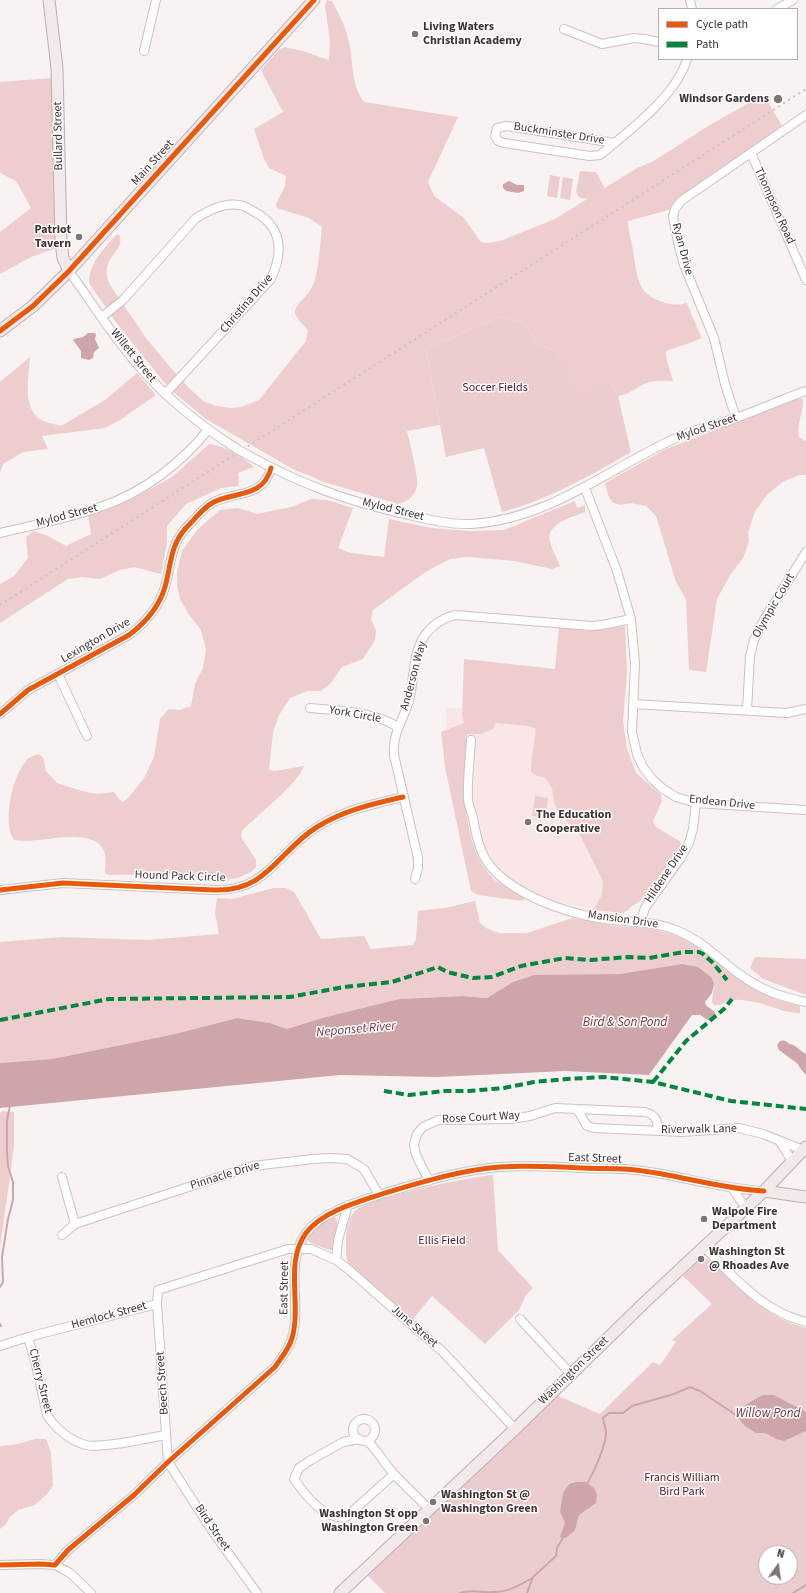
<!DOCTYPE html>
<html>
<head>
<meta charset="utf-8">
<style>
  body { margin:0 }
  #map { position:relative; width:806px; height:1593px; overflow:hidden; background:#f8f2f2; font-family:"Source Sans 3",sans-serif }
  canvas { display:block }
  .legend { position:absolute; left:658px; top:8px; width:140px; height:52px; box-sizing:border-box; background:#fff; border:1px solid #b2adad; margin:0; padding:5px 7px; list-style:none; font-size:12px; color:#3f3132 }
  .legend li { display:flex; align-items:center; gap:8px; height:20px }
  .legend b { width:20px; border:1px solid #b2adad }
  .north { position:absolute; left:758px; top:1545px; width:40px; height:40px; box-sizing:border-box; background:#fff; border:1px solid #b2adad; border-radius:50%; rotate:14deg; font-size:11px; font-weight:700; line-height:16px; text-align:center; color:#3f3132 }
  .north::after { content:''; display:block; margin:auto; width:14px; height:18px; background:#807575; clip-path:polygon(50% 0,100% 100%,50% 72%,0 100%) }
</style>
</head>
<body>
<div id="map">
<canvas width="806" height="1593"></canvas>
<ul class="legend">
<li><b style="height:5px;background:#e8590c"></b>Cycle path</li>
<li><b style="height:5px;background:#00873e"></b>Path</li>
</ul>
<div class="north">N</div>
</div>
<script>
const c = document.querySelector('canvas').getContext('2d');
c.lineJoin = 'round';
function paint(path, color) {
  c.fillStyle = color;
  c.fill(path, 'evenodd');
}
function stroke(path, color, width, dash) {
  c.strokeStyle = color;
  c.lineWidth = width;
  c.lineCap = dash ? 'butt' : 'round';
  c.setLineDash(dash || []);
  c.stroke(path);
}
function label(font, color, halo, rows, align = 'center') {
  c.font = font + ' "Source Sans 3",sans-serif';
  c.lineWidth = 3;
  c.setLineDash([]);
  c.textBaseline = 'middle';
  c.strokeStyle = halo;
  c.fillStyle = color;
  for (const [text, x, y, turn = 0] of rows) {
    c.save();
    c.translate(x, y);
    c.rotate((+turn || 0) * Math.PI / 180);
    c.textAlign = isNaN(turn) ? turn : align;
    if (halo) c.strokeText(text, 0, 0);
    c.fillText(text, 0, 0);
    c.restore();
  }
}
paint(new Path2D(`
  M446,707L565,719L613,888L606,913L558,902L474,886L446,731Z`), '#f9e7e8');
paint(new Path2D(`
  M580,171L596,172L604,187L602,200L580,198L576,192Z
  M550,175L560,177L557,198L547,196Z
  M563,177L573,179L570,200L560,198Z
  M499,317L526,324L535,342L557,352L562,361L611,384L618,396L631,452C590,476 547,500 502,512L484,448L446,457L426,349Z
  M535,796L548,798L546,817L532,816Z
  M493,1175L498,1250L533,1288L526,1295L519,1310L485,1344L432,1296L413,1319L352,1268C345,1260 346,1252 346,1243C346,1231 347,1219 355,1211C371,1197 469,1177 493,1175Z
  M332,1218H336L338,1223L333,1251L313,1244L307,1240C311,1229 321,1223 332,1218Z
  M705,1258L711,1261C741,1290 764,1317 806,1328V1593H385L366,1574L556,1395L600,1414L653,1362L660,1365L676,1342L672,1340L712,1304L683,1276L699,1260ZM766,1553H790V1577H766Z`), '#eccdcf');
paint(new Path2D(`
  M327,0L332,1C338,13 345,25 348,38C354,60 350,84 364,102L458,117L428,182L434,196L464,218L480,241L486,243L500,241L555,219L637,168L652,162L710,125L759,97L767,100L782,126L692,189L672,209L628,221C628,230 631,237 632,245C635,259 635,275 642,288C649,300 674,308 686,303L687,304L700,334L701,338L695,341L666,351V357L673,381C665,381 655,380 647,383C635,387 632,394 618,396L611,384L576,394L557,352L535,342L526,324L499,317L426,349L440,425L407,431C409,440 419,479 417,486C415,495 408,502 398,504L324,482L293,469L206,419L178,396L163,381L118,325L89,283C89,263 103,250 116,235L119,234C127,253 97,256 110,285L146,338L170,367L190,389L203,401L216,406L230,408L241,407L259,400L306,341L308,330C304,325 295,318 295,312C296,303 307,297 311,289C319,276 320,244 322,227L309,218L277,208L276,204L285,186L286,176L269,168L264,159L254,129L283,112L261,70L280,49L284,47L303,51L329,60L330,41L325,5Z
  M53,78L57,248L31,257L0,274V232L31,208L16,181L0,173V82Z
  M30,357C29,376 21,410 43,421C48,423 55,424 61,426L105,400L137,373L156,395L120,420L105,428L42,436L48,449L23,452L3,464L0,473V382Z
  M797,398L803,399C804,412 796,424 799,437L806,441V475H800L784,481L768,494L755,511L748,533L749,542L743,558L730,575L717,599L706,672L689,670L686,599L676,582L656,516L646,506L631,503L620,505L612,502L608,495L605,483L666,449Z
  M209,444C226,446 241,456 254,467L238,473L239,486L221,488L186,504L167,526V543L161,574L134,567L120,570L100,579L82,577L68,579L0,623V584L14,576L28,558L26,537L33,531L48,536L66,546L91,534L88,514L132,499L172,477Z
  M311,499L327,500L353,508L338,548L351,553L384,557L389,519L431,528L470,531L504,530L575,501L577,508L585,505V512C573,517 545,523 550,542C552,550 557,558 560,566L552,569L515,561L467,557L450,559L427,571L373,610L371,619L376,630L375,640L363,659L342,667L330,684L321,691H307L290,698L279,715L273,732L269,770L275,771L304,766C299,783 256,816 242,831L241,837L256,860V867L251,872L238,878L222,880L167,874L108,875L105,873C105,867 107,857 104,851C93,824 37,845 14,840C2,823 12,775 27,760C29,757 34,756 38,754L43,757L46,771L57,783L82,791L97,794L114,792L120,800L123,802L129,797L144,778L154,757L160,719L169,709L180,710L191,706L195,684L203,668L206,650L201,630L188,613L180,599L177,585V572L182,551L198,529L220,510L238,508L257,514L291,507Z
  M625,626L627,671L623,721L627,749L636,773L661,795L662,801L653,821L656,827L681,842L679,849L647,894L639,902L632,906L628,910L623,913L594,910L602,894L603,881L581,837L559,813L554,802L552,788L545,778L535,775L531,772V764L536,729L529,726L495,723L493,729L481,734H467C463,778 460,846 494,880C499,884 507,885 513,889C517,892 521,896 525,899L522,901L478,895L471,891L445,767L441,732L464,723L462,715L464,659L555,669L559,628L591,631Z
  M274,888H286L294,892L321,939L364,936L371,949L413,945L416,939L418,911L445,908L475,901L480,923L486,928L499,933H527L572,918L615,926L646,928L668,933L688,940L752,987L775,999L800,1006V1013C786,1013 779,1009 766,1005C758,1002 749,1001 741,1000C728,998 725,1006 714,1005L712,1002L714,984L712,978L682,964L619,974L580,975L513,982L487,998L462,996L399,999L322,1018L287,1029L270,1023L237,1018L175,1034L52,1059L0,1063V942L62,937L148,940L219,934L215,913L217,898L232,899Z
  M755,957L806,959V995L763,979L750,968Z
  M2,1111L14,1112V1147L0,1248V1113Z
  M35,1439H46L51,1453L53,1486L47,1494L35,1505L18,1510L9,1518L6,1524L0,1529V1446L18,1444Z`), '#eecdcf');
paint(new Path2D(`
  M509,181L517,185H524V191L518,193L506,191L503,188V184Z
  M88,333H94L96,334L95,339L99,348L94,352L93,358L89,360L81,358V351L73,340L74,339L83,337Z
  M682,964L698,967L712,978L714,984L712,993L705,1002L706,1006L699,1015H692L649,1075L565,1071L437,1077L340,1075L0,1108V1063L52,1059L175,1034L237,1018L270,1023L287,1029L322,1018L399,999L462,996L487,998L513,982L534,975L619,974Z
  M791,1044C797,1046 800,1051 806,1054V1075L800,1068L794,1056L784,1052Z
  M763,1395H774L806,1412V1431L784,1441L776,1439L765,1433H756L745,1426L737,1417C741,1405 752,1401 763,1395Z
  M576,1482H586L595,1489L597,1495L596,1503L579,1515L575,1530L566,1538L560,1537L565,1522L560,1512L563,1493L569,1484Z`), '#cea6aa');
stroke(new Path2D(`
  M0,1287L3,1282L2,1257L8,1219L13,1200V1182L8,1166L7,1152V1120L10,1106
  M0,1324L1,1326
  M586,1485C593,1475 607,1443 606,1431C605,1427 604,1423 603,1418L609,1413H623L632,1406L674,1394L690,1387L700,1391L739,1417
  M460,1593C471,1589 483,1593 494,1592C509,1592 520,1585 532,1578
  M527,1593L533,1577L556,1556L557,1548L564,1536
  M793,1593L806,1585`), '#cea6aa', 2);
stroke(new Path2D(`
  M690,1003L697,1006L710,1015
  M783,1046L806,1063`), '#cea6aa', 11);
const minor = new Path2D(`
  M690,0L692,9
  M777,9L793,0
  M564,29L602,44L634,38L644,39L659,42
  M144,51L156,0
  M615,143L507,126L497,128L495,136L498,141L504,143L590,156L600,155C629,131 677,95 687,59
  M751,153L806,280
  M69,271C93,304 115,340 143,371C170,401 200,425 234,447
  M102,317L123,300L196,218C208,211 224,202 239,205C244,205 249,209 253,211C282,226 284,251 271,279L165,394
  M736,418L725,384L714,338L684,265L679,247L673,217L675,209L681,201L806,115
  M246,454C300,484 349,502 409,515C429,520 451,525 472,524C550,519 609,468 678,437C697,428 717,425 736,418C759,410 782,399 806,391
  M585,488L617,571L631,619L635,664L632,732L637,754L643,767L652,779L663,789L676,797L696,803L806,810
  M0,533C34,525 70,518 103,506C144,492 181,463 208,430
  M58,674L87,736
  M633,704L787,713L806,709
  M310,708C340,711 372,711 398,727
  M747,710L750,656L754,640L765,618L806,552
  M0,714L28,690L129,635C145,623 159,607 165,587C171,566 170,545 186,528C194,520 202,509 212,503C233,491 263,499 271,468
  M471,740C470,759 467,779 468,798C468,804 471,811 473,818C476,835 480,855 492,868C516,895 563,912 598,918C625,923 652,920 678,931C700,940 716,956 735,971C759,989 777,996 806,1002
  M415,879L418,868V858L394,755C392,732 405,718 410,697C414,677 413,652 425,635C433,624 443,618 455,615L592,626L602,625L631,619
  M0,890L63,883L214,890C268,892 278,851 317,827C344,810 373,804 403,797
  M641,921L645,908L682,856L689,843L693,829L696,803
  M577,1109L587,1126L594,1128L682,1132L739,1128L763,1134L803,1150
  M780,1142L792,1161
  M62,1177L75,1224
  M429,1181L416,1155L414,1144L417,1134L423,1127L438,1120L511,1119L530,1116L555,1108L645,1112C656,1115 657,1120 659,1131
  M732,1188L746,1208
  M62,1235L75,1224L253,1166L313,1159L330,1158L347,1159L364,1169L379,1195
  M704,1247C734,1277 763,1312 806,1322
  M336,1260L338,1240L348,1205
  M520,1319L571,1374
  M28,1337L36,1365L47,1415C55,1428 70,1441 86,1445C101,1449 148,1438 166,1435
  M0,1346L28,1337L157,1304
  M353 1430a11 11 0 1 1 22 0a11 11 0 1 1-22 0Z
  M359,1439L343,1442L311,1460L299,1468L294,1479C305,1495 325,1521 346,1517L394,1474
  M367,1441C378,1450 384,1464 395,1475C406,1487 418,1498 430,1510
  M0,1565L40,1564L55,1565L68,1550L134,1495L168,1462L275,1367C281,1358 289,1349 292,1338C302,1304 284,1263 306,1233C322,1211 361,1201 385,1193C422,1182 461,1170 500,1167C527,1165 556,1167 583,1168C601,1169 619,1168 636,1170C679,1175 721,1189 764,1191
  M55,1565L70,1573L91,1593
  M257,1593L211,1529L168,1462L157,1304L158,1290L288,1249H311L336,1260L348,1269L443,1352L515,1429`);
const major = new Path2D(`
  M49,0L57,68L61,241L63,258L69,271
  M0,331L33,306L69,271L314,0
  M764,1191L806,1197
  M340,1593L515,1429L645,1302L764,1191L806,1147`);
stroke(minor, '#cbc2c3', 10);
stroke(major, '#c0aeb1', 13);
stroke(minor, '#fefdfd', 8);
stroke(major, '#f2e9ea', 11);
stroke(new Path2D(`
  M0,605L806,89`), '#c7c5c5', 2, [2, 4]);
const minorBridge = new Path2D(`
  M234,447L246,454`);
stroke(minorBridge, '#cbc2c3', 10, []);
stroke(minorBridge, '#fefdfd', 8);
stroke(new Path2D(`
  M0,1020L109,999L290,997L344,987L392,982L438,967L447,972L473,978L492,977L521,966L565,958L590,960L629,957L649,958L684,952H699L703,954L712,962L727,980
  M653,1082L686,1041L724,1009L732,999
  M384,1091L409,1095L444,1091H469L504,1088L534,1082L567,1079L604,1077L653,1082L731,1101L806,1109`), '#00873e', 4, [8, 4]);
stroke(new Path2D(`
  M0,331L33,306L69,271L314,0
  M0,714L28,690L129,635C145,623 159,607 165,587C171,566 170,545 186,528C194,520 202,509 212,503C233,491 263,499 271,468
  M0,890L63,883L214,890C268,892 278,851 317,827C344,810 373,804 403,797
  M0,1565L40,1564L55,1565L68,1550L134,1495L168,1462L275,1367C281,1358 289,1349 292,1338C302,1304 284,1263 306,1233C322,1211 361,1201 385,1193C422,1182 461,1170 500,1167C527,1165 556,1167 583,1168C601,1169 619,1168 636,1170C679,1175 721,1189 764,1191`), '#e8590c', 5);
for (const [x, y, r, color] of [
  [415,34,4,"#807575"],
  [778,99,5,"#807575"],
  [79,237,4,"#807575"],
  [528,822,4,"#807575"],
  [704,1219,4,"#807575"],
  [701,1259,4,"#807575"],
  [433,1502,4,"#807575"],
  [426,1521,4,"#807575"]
]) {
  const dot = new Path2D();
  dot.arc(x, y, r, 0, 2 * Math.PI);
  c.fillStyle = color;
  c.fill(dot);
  stroke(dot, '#fff', 1.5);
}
label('bold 12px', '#3f3132', '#fff', [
  ["Living Waters",423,27],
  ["Christian Academy",423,41],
  ["Windsor Gardens",769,99,"right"],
  ["Patriot",71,230,"right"],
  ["Tavern",71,244,"right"],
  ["The Education",536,815],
  ["Cooperative",536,829],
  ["Walpole Fire",712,1212],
  ["Department",712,1226],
  ["Washington St",709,1252],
  ["@ Rhoades Ave",709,1266],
  ["Washington St @",441,1495],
  ["Washington Green",441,1509],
  ["Washington St opp",418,1514,"right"],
  ["Washington Green",418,1528,"right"]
], 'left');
label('12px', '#3f3132', '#fff', [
  ["Buckminster Drive",559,134,9],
  ["Bullard Street",59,136,-91],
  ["Main Street",153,163,-48],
  ["Thompson Road",774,206,66],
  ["Ryan Drive",682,249,75],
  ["Christina Drive",247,304,-49],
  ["Willett Street",133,356,51],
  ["Mylod Street",707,428,-19],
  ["Mylod Street",393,510,14],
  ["Mylod Street",67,516,-15],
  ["Olympic Court",774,606,-60],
  ["Lexington Drive",96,641,-30],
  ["Anderson Way",414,676,-75],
  ["York Circle",355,715,10],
  ["Endean Drive",722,803,6],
  ["Hildene Drive",667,874,-56],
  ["Hound Pack Circle",180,877,2],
  ["Mansion Drive",623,920,8],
  ["Rose Court Way",481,1118,-3],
  ["Riverwalk Lane",699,1130,-1],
  ["East Street",595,1159,2],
  ["Pinnacle Drive",225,1176,-17],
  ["East Street",285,1288,-89],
  ["Hemlock Street",109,1316,-15],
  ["June Street",414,1327,41],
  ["Washington Street",574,1371,-44],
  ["Cherry Street",40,1381,76],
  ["Beech Street",163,1383,-94],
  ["Bird Street",212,1528,56]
]);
label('12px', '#561522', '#fff', [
  ["Soccer Fields",495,388],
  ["Ellis Field",442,1241],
  ["Francis William",682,1478],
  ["Bird Park",682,1492]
]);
label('italic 13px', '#78343e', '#fff', [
  ["Bird & Son Pond",625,1023],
  ["Neponset River",356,1030,-5],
  ["Willow Pond",768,1414]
]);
</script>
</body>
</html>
